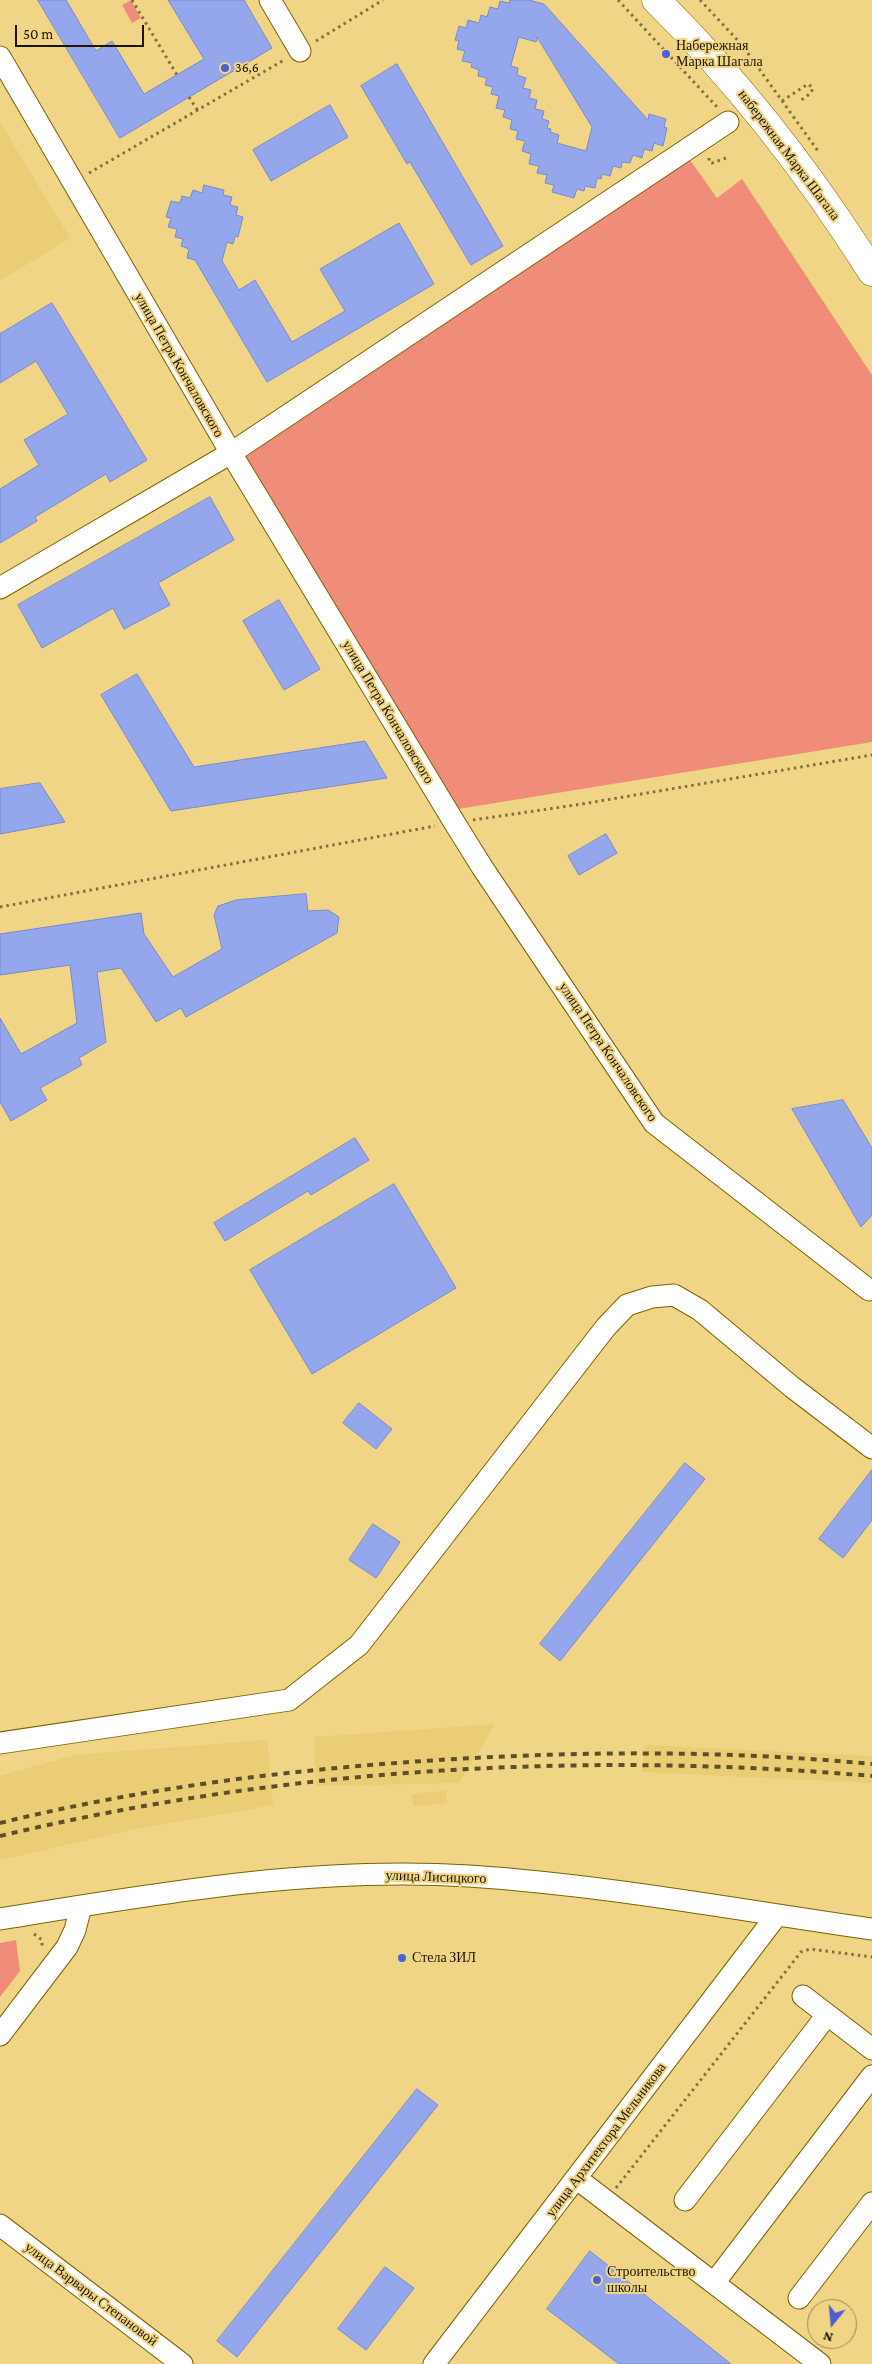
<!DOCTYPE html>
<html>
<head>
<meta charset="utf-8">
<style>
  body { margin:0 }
  #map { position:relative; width:872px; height:2364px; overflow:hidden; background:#efd585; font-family:"Crimson Pro",serif }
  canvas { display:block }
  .north { position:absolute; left:807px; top:2299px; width:50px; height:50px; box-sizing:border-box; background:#efd585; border:1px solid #9b8950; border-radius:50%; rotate:197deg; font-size:14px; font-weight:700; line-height:20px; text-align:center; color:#1d1600 }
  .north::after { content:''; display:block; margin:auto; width:18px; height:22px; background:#4d5fd4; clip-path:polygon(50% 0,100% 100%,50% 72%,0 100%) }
  .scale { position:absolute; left:15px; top:25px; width:129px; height:22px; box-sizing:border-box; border:2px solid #1d1600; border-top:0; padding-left:6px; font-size:15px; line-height:18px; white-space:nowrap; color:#1d1600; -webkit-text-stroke:4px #efd585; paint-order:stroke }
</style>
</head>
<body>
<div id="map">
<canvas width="872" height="2364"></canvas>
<div class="north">N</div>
<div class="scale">50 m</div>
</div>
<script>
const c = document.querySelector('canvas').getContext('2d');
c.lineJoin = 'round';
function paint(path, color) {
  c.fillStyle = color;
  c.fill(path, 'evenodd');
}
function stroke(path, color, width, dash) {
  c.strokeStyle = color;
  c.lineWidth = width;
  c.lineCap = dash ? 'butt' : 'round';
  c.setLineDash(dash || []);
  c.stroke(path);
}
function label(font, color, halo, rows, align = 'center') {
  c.font = font + ' "Crimson Pro",serif';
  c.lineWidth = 4;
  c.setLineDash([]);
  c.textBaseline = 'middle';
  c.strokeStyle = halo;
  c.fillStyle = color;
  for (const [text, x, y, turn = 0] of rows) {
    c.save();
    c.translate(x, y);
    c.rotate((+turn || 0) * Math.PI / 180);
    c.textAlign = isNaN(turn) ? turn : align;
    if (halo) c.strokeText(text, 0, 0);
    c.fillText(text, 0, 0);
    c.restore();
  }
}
paint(new Path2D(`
  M0,122L70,238L0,281Z
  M495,1724L459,1783L316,1786L314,1737Z
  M267,1740L273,1805L136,1829L0,1860V1776L75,1755Z
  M645,1745L872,1756V1783L642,1772Z
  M446,1791L447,1803L413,1806L412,1794Z`), '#eacd74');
paint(new Path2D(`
  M131,0L141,18L132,23L122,5Z
  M690,160L717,198L742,179L872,375V742L458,809L244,458Z
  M16,1940L20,1971L0,1997V1943Z`), '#ef8d7a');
const building = new Path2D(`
  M38,0H66L96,51L112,41L144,94L204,59L168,0H244L272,48L120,138Z
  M510,0H529L544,4L648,120L649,114L666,119L664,127L667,128L663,146L654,143L652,151L644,149L642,158L633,155L630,163L622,162L621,168L613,166L610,176L602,174L601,179L597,178L595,188L585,186L584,191L577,189L574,198L552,192L554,185L545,183L547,175L537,173L539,166L529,164L531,154L522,151L525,141L516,139L518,131L510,129L512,120L503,117L505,110L496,108L499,96L491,94L493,87L485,85L487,78L478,76L479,70L471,67L472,63L462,61L465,51L457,49L459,41L455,40L459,26L466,28L468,20L479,23L481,15L487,17L490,7L498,9L500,1L509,3ZM519,37L536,42L537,37L592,127L586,151L557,143L559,135L550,132L551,129L547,128L549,121L542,119L544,111L535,109L537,100L529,98L531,90L523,88L526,78L517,75L518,68L511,66Z
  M397,64L503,246L471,265L410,162L407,164L361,86Z
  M330,105L348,137L271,181L253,150Z
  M204,185L224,190L223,195L232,197L230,205L238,207L236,215L243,217L238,237L235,236L233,244L227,242L222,261L239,290L255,280L292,342L345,311L320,269L399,223L434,284L267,382L195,260L187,258L189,249L181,246L183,239L175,237L177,229L168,227L171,218L166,217L171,201L180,203L182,196L190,198L193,190L202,193Z
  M52,303L147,460L110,482L106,474L35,517L37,521L0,543V489L39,465L24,440L68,414L36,361L0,383V334Z
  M210,497L234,540L158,583L170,605L124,629L113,608L42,648L18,605Z
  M279,600L320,669L284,690L243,621Z
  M137,674L194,767L365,741L387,778L171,811L101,695Z
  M40,783L65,822L0,834V789Z
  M606,834L617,853L579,875L568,856Z
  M306,894L308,911L328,910L339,917L337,933L186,1017L181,1008L156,1022L121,968L97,972L106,1042L79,1058L82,1065L40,1088L47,1100L11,1121L0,1102V1018L21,1054L77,1023L70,965L0,975V934L141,913L144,934L173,977L222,949L214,915L218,906L236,900Z
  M843,1100L872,1148V1215L861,1227L792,1109Z
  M355,1138L369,1160L311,1195L308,1191L225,1241L214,1223Z
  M394,1184L456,1288L312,1374L250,1270Z
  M359,1403L392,1429L376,1449L343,1423Z
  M685,1463L705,1479L560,1661L540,1644Z
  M872,1470V1520L843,1558L819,1539Z
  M373,1524L400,1542L376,1578L349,1560Z
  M417,2089L438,2105L237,2357L217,2341Z
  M590,2251L731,2364H619L547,2309Z
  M385,2267L414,2288L366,2350L338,2329Z`);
paint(building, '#94a7ed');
stroke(building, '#788ace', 1);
const minor = new Path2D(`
  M270,0L300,51
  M0,57L231,453L454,822L482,867L654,1123L869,1290
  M0,588L231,453L728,122
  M0,1743L289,1700L359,1645L606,1327L627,1305L652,1297L674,1295L700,1310L792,1387L872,1448
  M0,1919C154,1894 312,1866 469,1876C605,1885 738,1910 872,1929
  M803,1996L872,2049
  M0,2035L67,1947L75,1930L81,1906
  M576,2178L820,2364
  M685,2200L827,2015
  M0,2225L182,2364
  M714,2283L872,2076
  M799,2298L872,2203
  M434,2364L777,1915`);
const major = new Path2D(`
  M656,0C739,82 810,174 872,272`);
stroke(minor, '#7b6300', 23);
stroke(major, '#7b6300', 29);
stroke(new Path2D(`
  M132,0L177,75
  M618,0L717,107
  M700,0L742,45L818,151
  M316,41L383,0
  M189,97L198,111
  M782,101L808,84L813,88L811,93L800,101
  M709,158V162L712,163L726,158
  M89,173L284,60
  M473,820L582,804L872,755
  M0,907L435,826
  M34,1934L42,1940V1948
  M616,2188L801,1952L810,1949L872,1957`), '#81713f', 3, [2.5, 4]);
stroke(minor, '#fff', 21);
stroke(major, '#fff', 28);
stroke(new Path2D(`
  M0,1823C130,1791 263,1773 396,1763C554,1751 714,1749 872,1764
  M0,1836C284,1768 581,1751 872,1776`), '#5d5028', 4, [6, 6]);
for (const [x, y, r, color] of [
  [666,54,5,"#4d5fd4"],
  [225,68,5,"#4d5fd4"],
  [402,1958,5,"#4d5fd4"],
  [597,2280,5,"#4d5fd4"]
]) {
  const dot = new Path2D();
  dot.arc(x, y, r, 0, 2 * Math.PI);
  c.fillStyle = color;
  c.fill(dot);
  stroke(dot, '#efd585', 2);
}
label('14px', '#1d1600', '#efd585', [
  ["Набережная",676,46],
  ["Марка Шагала",676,62],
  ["36,6",235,68],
  ["Стела ЗИЛ",412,1958],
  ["Строительство",607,2272],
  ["школы",607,2288]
], 'left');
label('14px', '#1d1600', '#efd585', [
  ["набережная Марка Шагала",789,155,53],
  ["улица Петра Кончаловского",179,365,60],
  ["улица Петра Кончаловского",388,712,59],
  ["улица Петра Кончаловского",608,1052,56],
  ["улица Лисицкого",436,1877,2],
  ["улица Архитектора Мельникова",606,2140,-53],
  ["улица Варвары Степановой",91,2294,37]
]);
</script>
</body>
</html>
